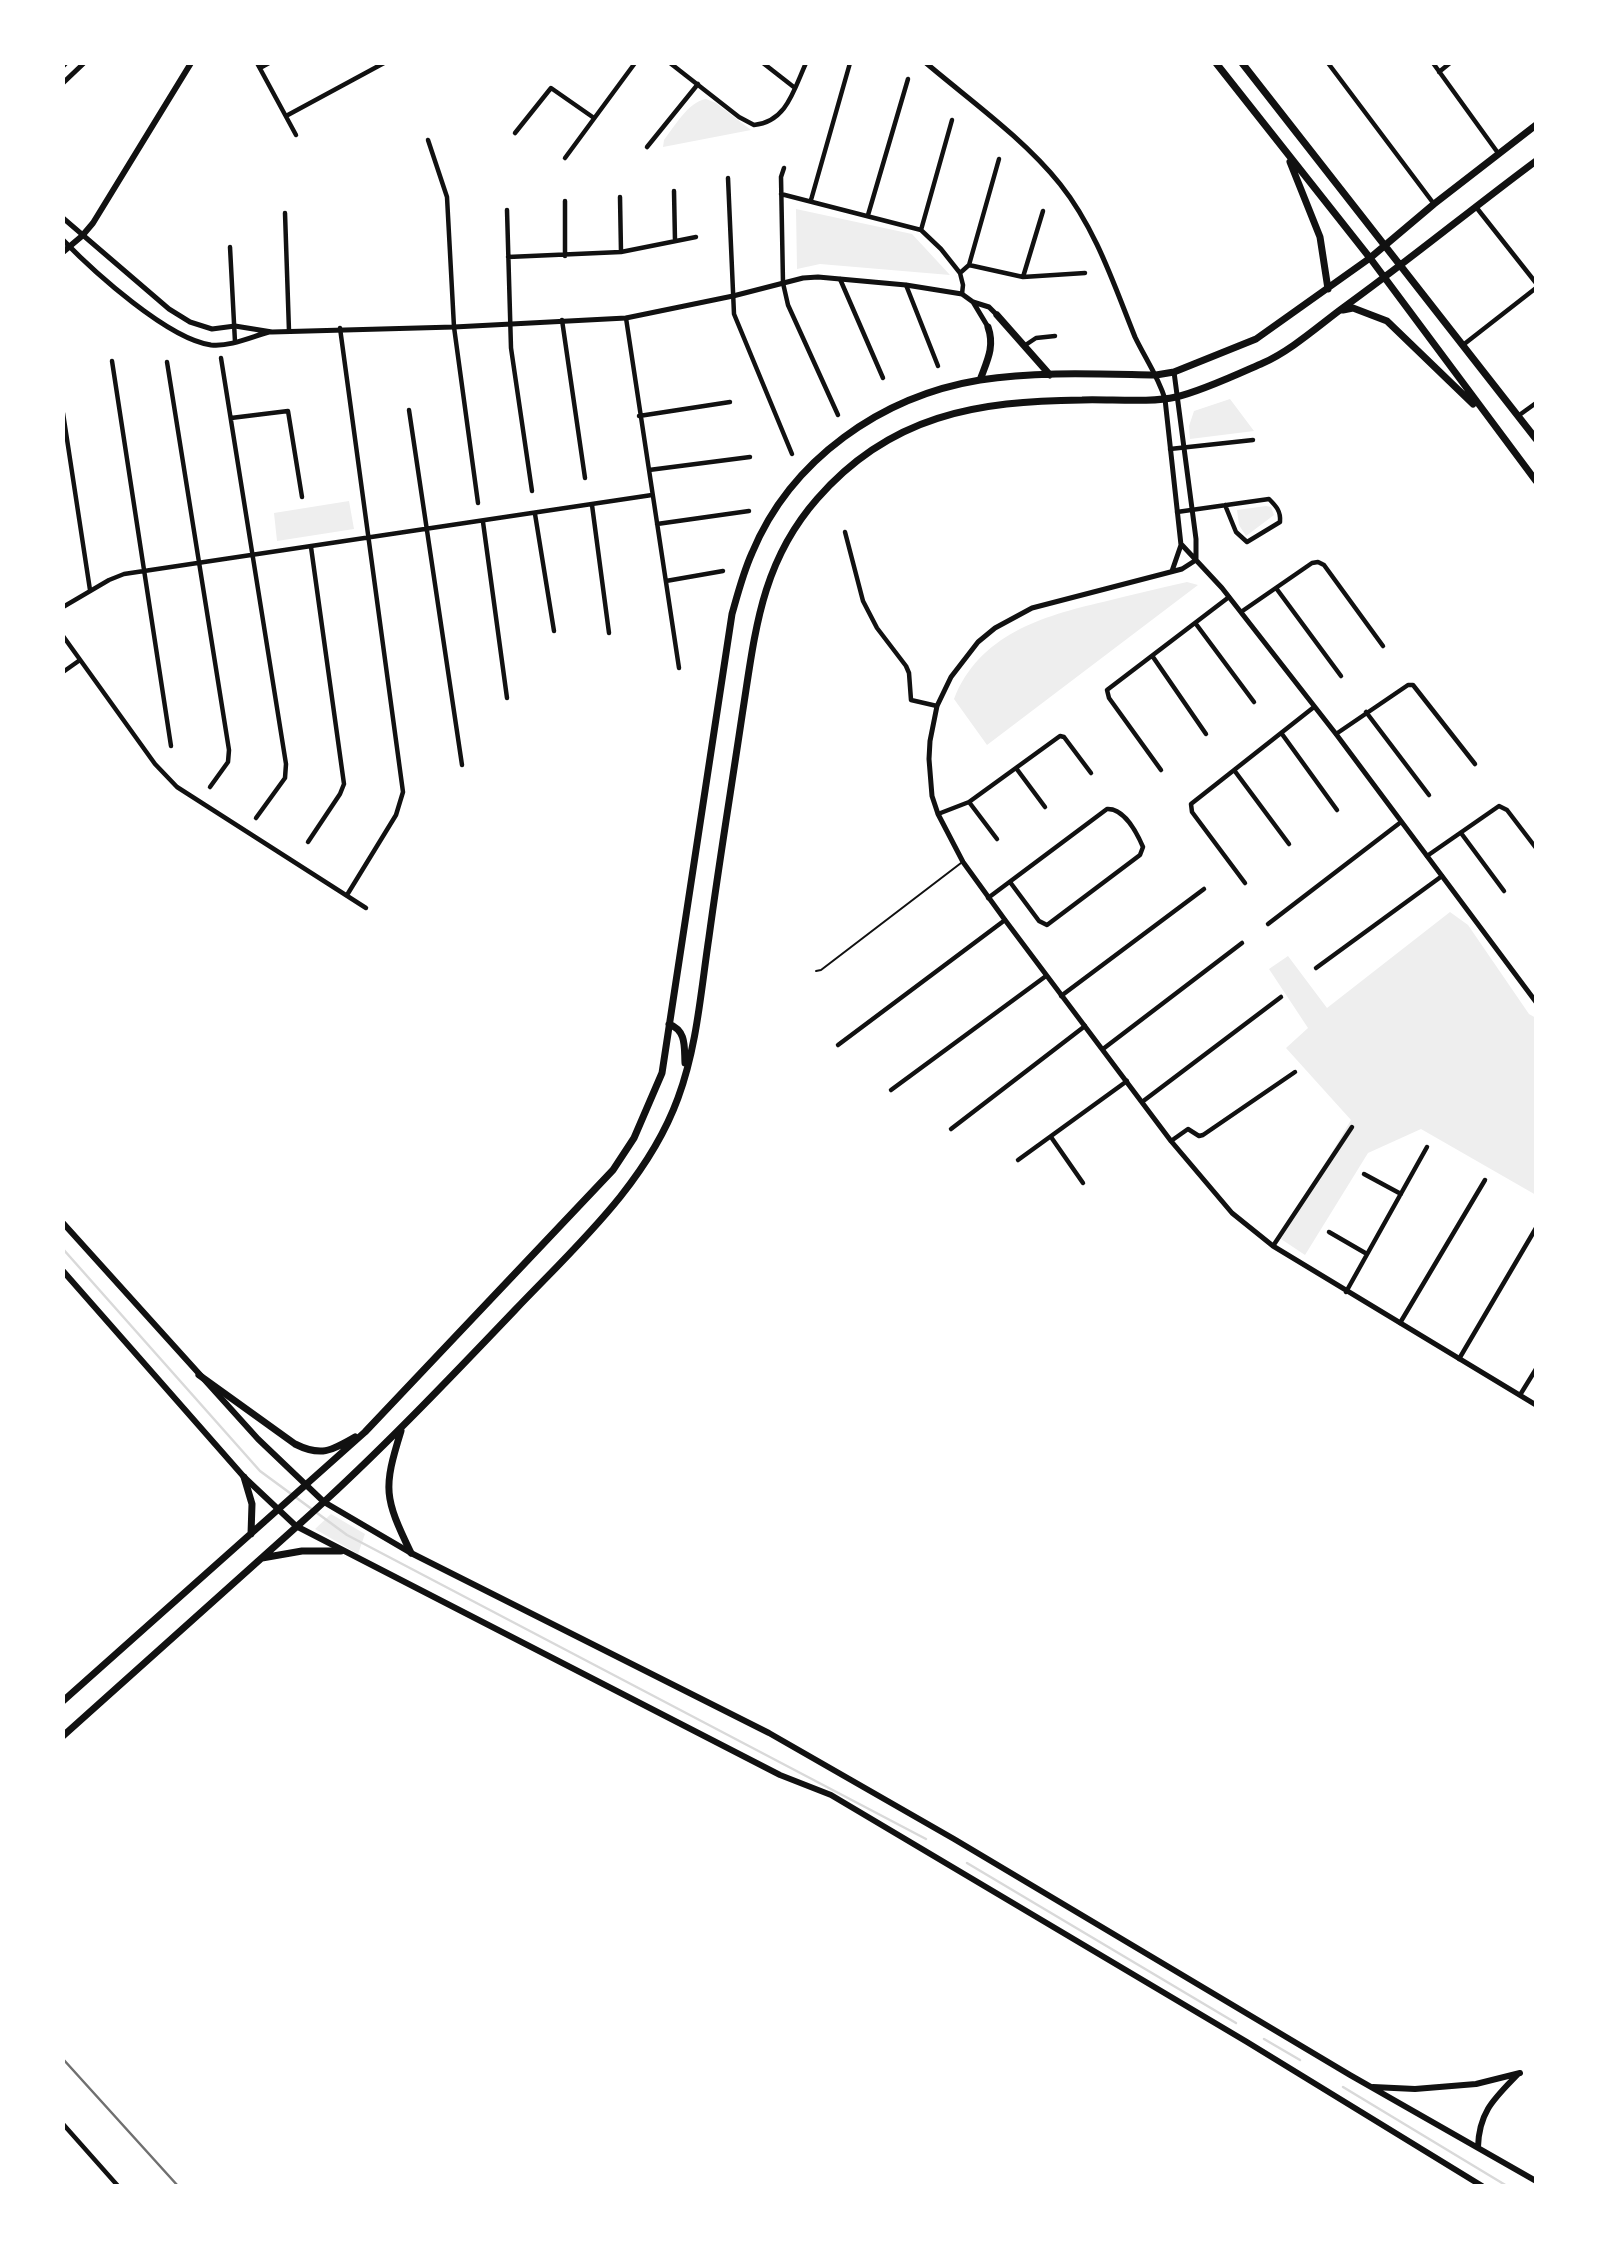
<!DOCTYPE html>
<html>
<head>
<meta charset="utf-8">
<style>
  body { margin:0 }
  #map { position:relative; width:1599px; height:2249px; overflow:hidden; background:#fff; font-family:Lato,sans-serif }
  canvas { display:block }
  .frame { position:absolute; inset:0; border:65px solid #fff; pointer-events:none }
</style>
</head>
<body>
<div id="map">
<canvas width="1599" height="2249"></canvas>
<div class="frame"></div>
</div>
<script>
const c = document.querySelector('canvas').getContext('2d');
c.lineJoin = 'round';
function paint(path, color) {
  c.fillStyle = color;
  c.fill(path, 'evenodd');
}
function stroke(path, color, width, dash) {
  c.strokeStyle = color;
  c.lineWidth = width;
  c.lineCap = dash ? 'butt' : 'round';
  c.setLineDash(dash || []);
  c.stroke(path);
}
paint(new Path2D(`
  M706,99L716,103L751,130L663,147L664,140C675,126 688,102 706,99Z
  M796,209L912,234L950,275L820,264L797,269Z
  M1230,399L1254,431L1190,439L1189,426L1194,411Z
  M349,501L354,529L277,541L274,513Z
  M1266,506L1271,507L1274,515L1246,536L1239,525L1237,510Z
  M1187,582L1198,585L987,745L954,699C979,635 1042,616 1103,602C1131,595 1159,588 1187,582Z
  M1450,912L1468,925L1529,1014L1536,1018V1195L1421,1129L1368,1153L1305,1255L1281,1239L1351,1120L1286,1048L1308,1028L1269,969L1288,956L1327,1008Z
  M331,1514L365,1534L358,1554L315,1529Z`), '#eee');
stroke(new Path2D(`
  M63,1249L260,1471L347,1535L926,1839
  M967,1863L1236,2023
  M1264,2039L1300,2060
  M1343,2087L1507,2186`), '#d9d9d9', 2.5);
stroke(new Path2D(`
  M816,971L821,970L961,863`), '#111', 2);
stroke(new Path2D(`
  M257,63L296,135
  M670,63L739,117L754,125C787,122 794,89 806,63
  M763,63L795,88
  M1328,63L1434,204
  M1433,63L1498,153
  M260,68L269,63
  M1439,72L1450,63
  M286,116L384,63
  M515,133L551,88L594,118
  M428,140L447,197L454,327L478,503
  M647,147L698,84
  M565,158L635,63
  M784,168L781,177L783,283L788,305L838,415
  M728,178L734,314L792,454
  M674,191L675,241
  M781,194L921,230L941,249L960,273L963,285L962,294
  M620,197L621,252
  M811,200L850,63
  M565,201V256
  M1476,207L1536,283
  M507,210L511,348L532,491
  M285,213L289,331
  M868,215L908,79
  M921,230L952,120
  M230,247L235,342
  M508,257L621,252L696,237
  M969,265L1023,277L1085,273
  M960,273L969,265L999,159
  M1023,277L1043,211
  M840,279L883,378
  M906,285L938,366
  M626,318L679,668
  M562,320L585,478
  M340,328L403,792L396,815L347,895
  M1463,345L1536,288
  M1024,346L1036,338L1055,336
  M221,358L286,764L285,778L256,818
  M112,361L171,746
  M167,362L229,750L228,762L210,787
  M409,410L462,765
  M63,413L90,590
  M639,416L730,402
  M1518,416L1536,403
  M231,418L288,411L302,497
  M1170,449L1253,440
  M649,470L750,457
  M592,505L609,633
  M1177,512L1269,499C1276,506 1281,511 1280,522L1247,542L1236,532L1225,505
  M535,514L554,631
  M483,522L507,698
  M657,524L749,511
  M845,532L863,601L877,628L906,666L909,673L911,700L937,706
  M666,581L723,571
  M1276,588L1341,676
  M63,607L109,580L124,574L652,495
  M1241,612L1312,563L1318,562L1324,565L1383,646
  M1196,624L1254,702
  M63,636L155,764L177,787L366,908
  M1153,657L1206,734
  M63,672L80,660
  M1366,712L1429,795
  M1282,734L1337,810
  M1336,734L1408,685H1413L1475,764
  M1016,768L1045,807
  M1161,770L1109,698L1107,690L1229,597
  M1234,770L1289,844
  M969,802L997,839
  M938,814L969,802L1060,736L1064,737L1091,773
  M1461,833L1504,891
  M308,842L340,794L344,784L311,547
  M1427,856L1499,806L1507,810L1536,848
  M1245,883L1192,812L1191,804L1314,707
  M988,898L1107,809C1124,808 1137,833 1143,847L1140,855L1047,925L1039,921L1010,882
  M1268,924L1401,822
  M1316,968L1442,876
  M1061,996L1204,889
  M838,1045L1005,920
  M1103,1049L1242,943
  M891,1090L1046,976
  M1142,1102L1281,997
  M951,1129L1085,1026
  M1051,1137L1083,1183
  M1171,1141L1188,1129L1199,1136L1203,1135L1295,1072
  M1018,1160L1127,1081
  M1364,1174L1401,1194
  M1329,1232L1367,1254
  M1273,1246L1352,1127
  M1346,1292L1427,1147
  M1400,1323L1485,1180
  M1459,1359L1536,1228
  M1520,1395L1536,1369
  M63,2124L118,2186`), '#111', 4.5);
stroke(new Path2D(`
  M926,63C972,102 1023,138 1060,184C1096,229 1114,285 1135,337C1145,358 1158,376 1165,399L1181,545L1172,571
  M63,66L66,63
  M63,83L84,63
  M63,218L169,309L190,322L212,329L235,326L272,332L454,327L626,318L733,296L803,278L818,277L906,285L962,294L973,302L989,307L997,315
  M63,240C94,272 168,339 211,345C230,347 251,337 269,332
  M973,302L988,327
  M1174,372L1196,539V560L1182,569L1032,608L995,628L978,642L951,677L937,706L930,741L929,759L932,796L938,814L963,862L1005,920L1171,1141L1232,1213L1273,1246L1536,1405
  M1182,545L1222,588L1336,734L1536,1002`), '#111', 5);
stroke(new Path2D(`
  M63,252L82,236L93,223L191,63
  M63,1223L258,1439L324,1502L411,1553L769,1733L954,1839L1350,2075L1536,2181
  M63,1271L244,1477L296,1526L780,1775L831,1795L1247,2042L1482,2186
  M1373,2087L1415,2089L1476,2084L1520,2073
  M1478,2147C1479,2111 1495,2098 1518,2074`), '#111', 6);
stroke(new Path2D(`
  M1216,63L1370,258L1536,481
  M1242,63L1536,439
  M1290,162L1320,237L1328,289
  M1343,310L1353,308L1387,321L1473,404
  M997,315L1050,375
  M980,380C987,361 995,347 988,327
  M669,1024C687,1031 684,1047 685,1063
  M199,1375L295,1444C321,1457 331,1451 355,1437
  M401,1431C383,1489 384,1497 411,1553
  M244,1477L252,1504L251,1534
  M262,1558L302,1551H341
  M63,1701L365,1432L613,1170L634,1138L662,1073L732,614C738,593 743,573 752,553C791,459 882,396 980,380C1038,371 1098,374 1156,375L1174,372L1256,339L1370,258L1434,204L1536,125
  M63,1736C150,1658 238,1580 325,1501C391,1440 453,1375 515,1310C576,1246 647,1183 678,1098C697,1047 701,990 709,937C719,863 731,790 742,716C755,634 760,564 817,499C890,415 977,401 1082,400C1110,399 1150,403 1176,397C1202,391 1238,374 1263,363C1290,351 1316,328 1340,310C1407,262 1470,210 1536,161`), '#111', 7);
stroke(new Path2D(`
  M63,2059L178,2186`), '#707070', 2.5);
</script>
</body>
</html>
